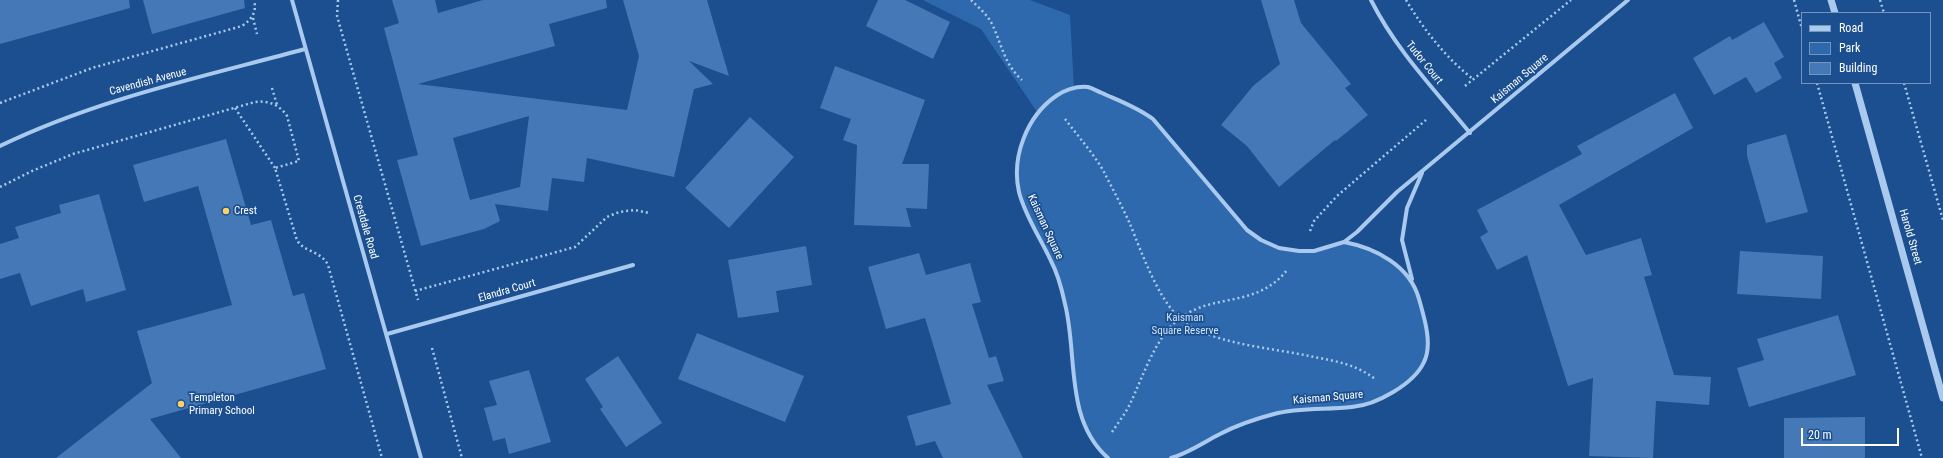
<!DOCTYPE html>
<html>
<head>
<meta charset="utf-8">
<style>
  body { margin:0 }
  #map { position:relative; width:1943px; height:458px; overflow:hidden; background:#1b4f8f; font-family:"Roboto Condensed",sans-serif }
  canvas { display:block }
  .legend { position:absolute; left:1801px; top:12px; width:130px; height:72px; box-sizing:border-box; background:#1b4f8f; border:1px solid #7695bc; margin:0; padding:5px 7px; list-style:none; font-size:12px; color:#fff }
  .legend li { display:flex; align-items:center; gap:8px; height:20px }
  .legend b { width:20px; border:1px solid #7695bc }
  .scale { position:absolute; left:1801px; top:428px; width:98px; height:18px; box-sizing:border-box; border:2px solid #fff; border-top:0; padding-left:5px; font-size:12px; line-height:14px; white-space:nowrap; color:#fff; -webkit-text-stroke:3px #1b4f8f; paint-order:stroke }
</style>
</head>
<body>
<div id="map">
<canvas width="1943" height="458"></canvas>
<ul class="legend">
<li><b style="height:5px;background:#a9c9ee"></b>Road</li>
<li><b style="height:11px;background:#2e69ad"></b>Park</li>
<li><b style="height:11px;background:#4478b7"></b>Building</li>
</ul>
<div class="scale">20 m</div>
</div>
<script>
const c = document.querySelector('canvas').getContext('2d');
c.lineJoin = 'round';
function paint(path, color) {
  c.fillStyle = color;
  c.fill(path, 'evenodd');
}
function stroke(path, color, width, dash) {
  c.strokeStyle = color;
  c.lineWidth = width;
  c.lineCap = dash ? 'butt' : 'round';
  c.setLineDash(dash || []);
  c.stroke(path);
}
function label(font, color, halo, rows, align = 'center') {
  c.font = font + ' "Roboto Condensed",sans-serif';
  c.lineWidth = 3.5;
  c.setLineDash([]);
  c.textBaseline = 'middle';
  c.strokeStyle = halo;
  c.fillStyle = color;
  for (const [text, x, y, turn = 0] of rows) {
    c.save();
    c.translate(x, y);
    c.rotate((+turn || 0) * Math.PI / 180);
    c.textAlign = isNaN(turn) ? turn : align;
    if (halo) c.strokeText(text, 0, 0);
    c.fillText(text, 0, 0);
    c.restore();
  }
}
paint(new Path2D(`
  M923,0H1030L1070,15L1074,88L1088,87L1115,99L1153,119L1247,230L1279,248L1315,251L1337,244H1353L1390,261L1413,284L1427,330V352L1417,372L1391,393L1354,407L1292,410L1247,422L1171,458H1108L1089,435L1077,401L1073,348L1060,283L1025,208L1017,177L1023,139L1037,112L981,29Z`), '#2e69ad');
paint(new Path2D(`
  M0,0H129L130,8L0,44Z
  M143,0H244L245,8L152,34Z
  M392,0H435L438,13L483,0H606L607,8L549,24L555,46L418,84L627,110L639,56L623,0H707L729,76L689,61L713,84L694,89L674,177L587,158L584,182L552,178L548,211L495,204L500,221L484,229L421,246L397,160L418,155L384,28L399,23ZM529,116L520,187L470,200L453,138Z
  M878,0H905L950,22L933,59L866,26Z
  M1261,0H1294L1301,23L1351,84L1345,88L1368,115L1336,141L1335,140L1279,187L1247,146L1221,125L1253,86L1280,64Z
  M1764,22L1784,57L1774,63L1782,78L1756,93L1746,77L1714,95L1693,58L1730,36L1732,40Z
  M835,66L925,100L902,164H929L927,209L906,208L911,227L854,225L857,145L843,140L851,119L820,108Z
  M1675,93L1693,128L1559,205L1586,255L1641,238L1652,275L1644,277L1674,375L1711,377L1709,405L1656,401L1653,458L1589,456L1593,378L1568,386L1527,255L1497,270L1480,237L1488,232L1477,210L1582,154L1577,146Z
  M750,117L794,157L729,228L685,188Z
  M1786,134L1808,212L1766,223L1747,156V145Z
  M226,139L251,225L271,220L293,296L304,293L326,369L150,419L181,458H56L152,383L137,331L232,305L198,186L144,202L133,165Z
  M99,194L126,290L86,302L83,289L31,306L20,273L0,279V244L19,238L15,227L61,213L59,205Z
  M806,246L812,285L776,291L779,312L738,318L728,260Z
  M1740,251L1823,256L1821,299L1737,294Z
  M919,253L926,275L970,263L981,302L972,304L989,358L996,356L1004,381L987,385L1023,458H943L935,441L916,446L907,416L951,404L925,318L886,329L868,267Z
  M1838,315L1856,375L1749,407L1737,368L1764,360L1757,339Z
  M697,333L804,376L785,422L678,379Z
  M618,356L662,423L626,447L600,409L603,407L585,379Z
  M529,370L551,442L509,454L505,438L493,441L484,408L497,405L489,381Z
  M1865,417V458H1784V418Z`), '#4478b7');
stroke(new Path2D(`
  M338,0L337,16L418,300
  M971,0C979,8 988,15 993,26C1002,46 1005,65 1022,80
  M1406,0C1424,30 1446,58 1473,79
  M1794,0L1802,29
  M1880,0L1884,13
  M253,18L257,34
  M1817,83L1922,458
  M1904,83L1943,220
  M1465,86L1571,0
  M272,88L277,105
  M0,103L92,68L242,26C252,19 257,12 254,0
  M235,108L275,168
  M1065,119C1078,136 1092,152 1103,170C1112,188 1122,206 1130,224C1142,253 1162,312 1191,327C1228,346 1274,348 1314,357C1336,361 1358,365 1376,380
  M0,187L32,171L73,154L255,102C268,100 280,105 287,116L299,161L275,168L296,237C300,252 321,250 328,265L382,458
  M1310,231L1314,221L1337,196L1426,120
  M415,291L575,247L607,217L619,212L635,210L649,213
  M432,348L462,458
  M1112,432C1118,423 1125,414 1130,404C1143,377 1155,337 1180,318C1216,292 1256,309 1288,269`), '#a9c9ee', 2.5, [2, 3]);
stroke(new Path2D(`
  M292,0L421,458
  M1371,0C1396,50 1435,90 1470,133
  M0,146C97,99 202,77 305,49
  M1412,279L1402,240L1407,208L1422,173
  M387,334L633,265
  M1108,458C1064,419 1078,355 1065,304C1062,290 1058,274 1051,261C1041,239 1025,216 1019,192C1011,157 1027,116 1056,96C1065,90 1077,86 1088,87C1092,88 1097,91 1102,93C1120,101 1137,107 1153,119L1247,230L1261,240L1279,248L1299,251H1314L1344,242L1357,232L1397,192L1628,0
  M1171,458C1189,453 1204,442 1220,434C1237,425 1255,419 1274,414C1299,407 1326,410 1352,407C1376,405 1414,384 1424,362C1433,344 1424,317 1419,299C1410,266 1376,248 1344,242`), '#a9c9ee', 4);
stroke(new Path2D(`
  M1831,0L1835,13
  M1855,83L1943,398`), '#a9c9ee', 7);
for (const [x, y, r, color] of [
  [226,211,4,"#ffd166"],
  [181,404,4,"#ffd166"]
]) {
  const dot = new Path2D();
  dot.arc(x, y, r, 0, 2 * Math.PI);
  c.fillStyle = color;
  c.fill(dot);
  stroke(dot, '#1b4f8f', 1.5);
}
label('11px', '#fff', '#1b4f8f', [
  ["Tudor Court",1424,63,51],
  ["Kaisman Square",1520,79,-40],
  ["Cavendish Avenue",148,82,-15],
  ["Crestdale Road",365,227,74],
  ["Kaisman Square",1045,227,65],
  ["Harold Street",1910,237,74],
  ["Elandra Court",507,291,-16],
  ["Kaisman Square",1328,398,-5]
]);
label('11px', '#fff', '#1b4f8f', [
  ["Crest",234,211],
  ["Templeton",189,398],
  ["Primary School",189,411]
], 'left');
label('11px', '#cfe3fa', '#1b4f8f', [
  ["Kaisman",1185,318],
  ["Square Reserve",1185,331]
]);
</script>
</body>
</html>
